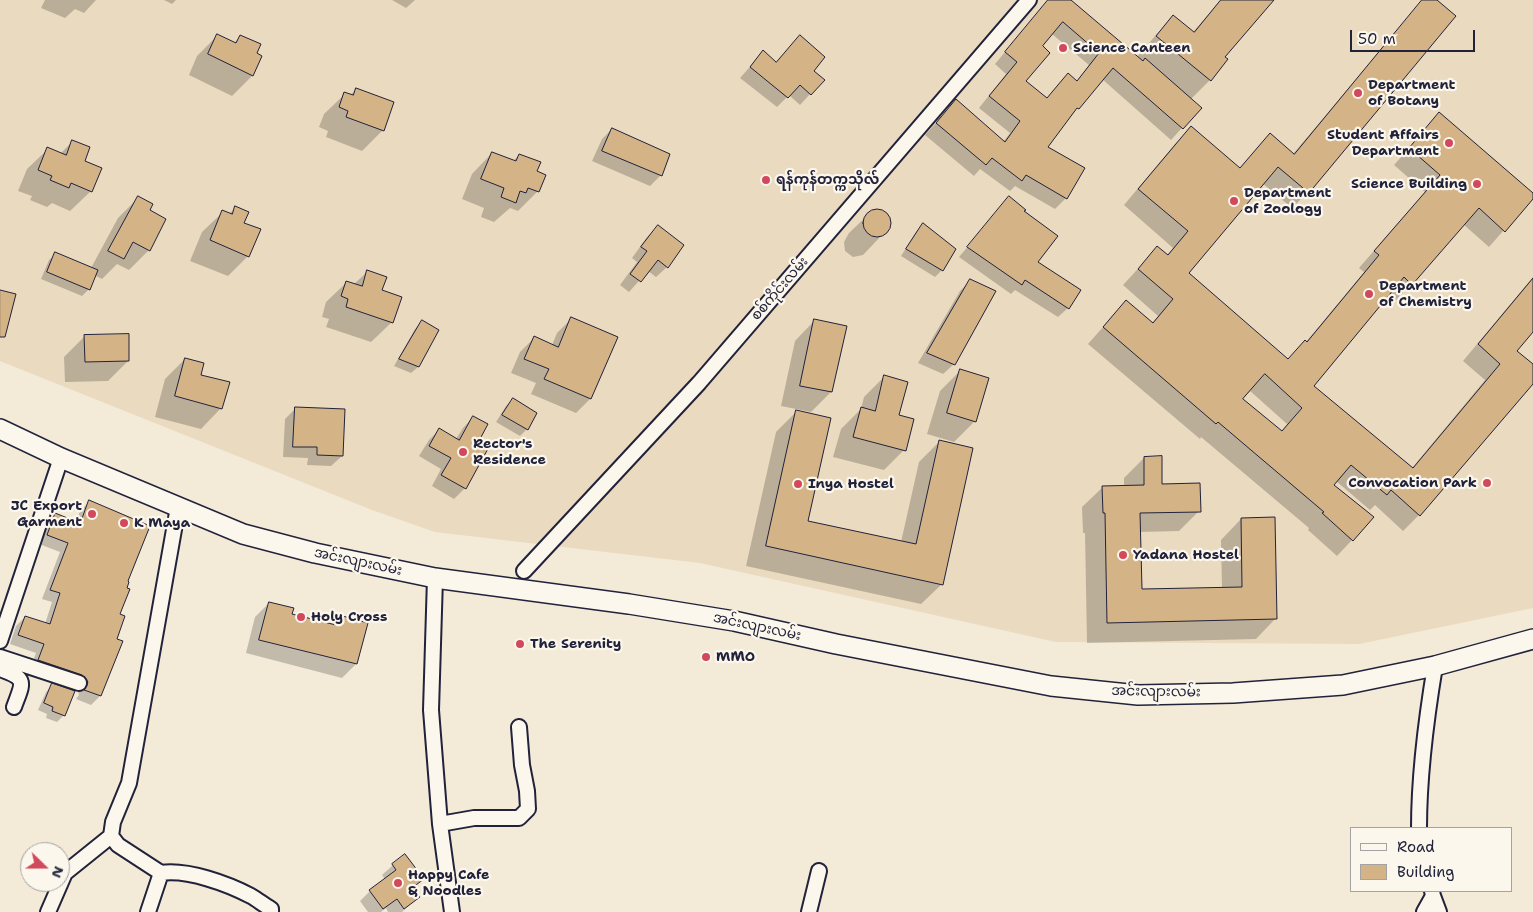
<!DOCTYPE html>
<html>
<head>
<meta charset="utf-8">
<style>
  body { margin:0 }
  #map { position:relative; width:1533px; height:912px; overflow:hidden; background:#f3ead8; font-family:"Shantell Sans",sans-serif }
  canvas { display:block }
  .legend { position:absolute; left:1350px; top:827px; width:162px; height:65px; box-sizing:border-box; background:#fbf7ec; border:1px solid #a4a2a5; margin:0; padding:6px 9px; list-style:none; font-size:15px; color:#22223b }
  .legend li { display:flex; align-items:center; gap:10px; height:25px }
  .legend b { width:25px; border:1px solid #a4a2a5 }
  .north { position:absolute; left:20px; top:842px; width:50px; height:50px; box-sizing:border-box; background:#fbf7ec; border:1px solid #a4a2a5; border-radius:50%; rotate:112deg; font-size:14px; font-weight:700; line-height:20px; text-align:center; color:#22223b }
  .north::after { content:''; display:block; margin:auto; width:18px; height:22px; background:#d1495b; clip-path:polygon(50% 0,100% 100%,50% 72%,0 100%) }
  .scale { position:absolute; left:1350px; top:30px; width:125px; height:22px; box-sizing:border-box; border:2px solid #22223b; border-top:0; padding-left:6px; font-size:15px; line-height:18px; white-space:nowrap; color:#22223b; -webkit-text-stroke:4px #fbf7ec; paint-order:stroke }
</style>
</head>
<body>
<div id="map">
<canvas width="1533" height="912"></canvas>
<ul class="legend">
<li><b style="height:6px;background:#fbf7ec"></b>Road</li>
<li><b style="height:14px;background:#d4b487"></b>Building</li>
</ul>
<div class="north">N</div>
<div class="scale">50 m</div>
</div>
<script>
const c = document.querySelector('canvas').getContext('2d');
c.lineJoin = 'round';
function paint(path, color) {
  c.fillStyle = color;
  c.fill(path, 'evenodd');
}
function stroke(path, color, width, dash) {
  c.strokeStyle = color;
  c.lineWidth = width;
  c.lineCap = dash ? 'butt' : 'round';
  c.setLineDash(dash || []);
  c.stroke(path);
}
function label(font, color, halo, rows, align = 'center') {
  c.font = font + ' "Shantell Sans","Noto Sans Myanmar",sans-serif';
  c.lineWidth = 4.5;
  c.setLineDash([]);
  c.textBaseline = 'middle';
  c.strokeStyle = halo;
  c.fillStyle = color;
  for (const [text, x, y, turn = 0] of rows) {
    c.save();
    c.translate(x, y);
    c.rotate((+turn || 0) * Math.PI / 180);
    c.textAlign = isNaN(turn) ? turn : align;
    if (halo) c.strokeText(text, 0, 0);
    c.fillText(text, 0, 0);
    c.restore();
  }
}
paint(new Path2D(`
  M0,0H1533V608L1359,644L1056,642L700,563L435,532L372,510L0,361Z`), '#eadac0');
paint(new Path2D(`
  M45,0H96L84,13L75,9L65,18L41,8Z
  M164,0H176L172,4Z
  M392,0H415L406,8Z
  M1048,0H1069L1137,57L1155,36L1173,17L1193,32L1221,0H1272L1223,57L1210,80L1190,100L1200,108L1171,140L1102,79L1066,119L1046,147L1066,198L1055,209L1015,186L1010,191L980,169L974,176L925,135L956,101L1003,142L1010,133L979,108L1006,74L995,64ZM1052,34L1089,65L1076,82L1068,75L1046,99L1024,81L1041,47Z
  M1423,0H1435L1308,192L1292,208L1262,183L1187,273L1287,360L1306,342L1364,272L1359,268L1425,192L1394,165L1440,114L1533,195V197L1489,247L1463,224L1411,284L1396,300L1388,294L1312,386L1412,468L1485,380L1463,361L1533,277V330L1516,351L1533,365V382L1419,515L1403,531L1375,505L1370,510L1336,481L1332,486L1352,540L1337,556L1308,530L1309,528L1201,437L1200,439L1088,344L1126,301L1152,323L1158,316L1123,285L1157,248L1167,255L1173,248L1124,205L1175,144L1191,128L1239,169L1270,135L1293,154ZM1249,390L1287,424L1281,432L1242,399Z
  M217,36L234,43L240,37L255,54L261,56L252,76L232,96L189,75L197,56Z
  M800,37L813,71L810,94L800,105L789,95L777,107L740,78L763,52L775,63Z
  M356,89L393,103L382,131L362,151L326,137L328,131L319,127L324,114L345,94L350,96Z
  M612,129L661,175L650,186L592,161L602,139Z
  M73,141L83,161L91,191L70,211L52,203L47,207L30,200L32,196L18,191L27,169L48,149L60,154Z
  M492,153L513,161L519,155L536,172L538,191L518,211L510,208L494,222L481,217L484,208L462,199L472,174Z
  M138,198L148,211L149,250L129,270L117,264L102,279L94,275L89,289L82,296L41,279L49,260L56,254L91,268L118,218Z
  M1009,198L1022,212L1037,262L1068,308L1058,317L1015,290L1011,294L959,257Z
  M236,207L248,256L228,276L190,261L202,232L223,212L229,214Z
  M880,211L887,217L889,226L883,234L863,255L853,257L845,251L844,242L849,233L870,213Z
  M923,225L942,270L935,277L901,256L916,232Z
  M658,227L667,267L656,277L648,271L629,292L620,285L637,262L632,258L647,237Z
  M367,272L380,291L392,322L371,342L326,327L329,319L322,317L326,302L347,282L354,284Z
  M971,280L954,364L943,374L918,363L960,291Z
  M571,319L616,338L590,399L576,413L531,394L536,383L511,373L520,352L534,338L552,345L557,333Z
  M815,320L831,392L811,412L781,406L795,341Z
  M422,322L418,367L411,373L394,366L415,329Z
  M85,336L128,361L108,381L65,382L64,357Z
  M185,359L199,376L221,408L201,429L155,417L165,379Z
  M961,370L975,421L954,442L927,434L940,391Z
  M884,377L898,416L904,450L884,470L833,457L841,429L861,409L864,397Z
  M513,400L527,429L520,436L496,422L506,406Z
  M296,408L342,456L331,466L307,465L308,458L283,457L285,419Z
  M796,412L806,522L901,542L919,462L939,442L942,584L921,604L746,566L776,432Z
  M473,417L478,440L465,488L454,499L432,486L441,469L419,456L429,440L439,430L456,439L463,428Z
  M1144,458L1161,485L1199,511L1179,531L1139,532L1140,591L1222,588L1221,540L1241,519L1276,618L1256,639L1087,643L1085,533H1083L1082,507L1103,487H1124V478Z
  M89,502L126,582L108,674L100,696L91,705L76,699L79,695L76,686L30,669L36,653L10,644L16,626L25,617L45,624L52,602L42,599L60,552L39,544L47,523L56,514L76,522L80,511Z
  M269,603L291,615L331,625L339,617L356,664L342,678L246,653L255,617Z
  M52,685L64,715L57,722L46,718L47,714L38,710L46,692Z
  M393,865L422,879L412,889L418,897L402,912H388L386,908L381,912H368L360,901L370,891L385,879L382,875Z`), '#0003');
const building = new Path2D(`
  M1048,0H1071L1143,61L1145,58L1202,108L1183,129L1113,68L1079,109L1077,108L1048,147L1085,168L1067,199L1026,175L1022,181L992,158L986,165L936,123L956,99L1005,142L1020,121L989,96L1017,62L1005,52ZM1063,22L1099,53L1077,81L1068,73L1047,98L1026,81L1050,53L1043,46Z
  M1221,0H1274L1225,57L1228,59L1211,81L1156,36L1173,15L1194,32Z
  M1422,0H1437L1456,16L1309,193L1278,167L1189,273L1288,359L1305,340L1307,342L1379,255L1374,251L1440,175L1409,148L1439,112L1533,193V199L1505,232L1479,208L1412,285L1404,277L1314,386L1413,468L1500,364L1478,344L1533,278V332L1517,351L1533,364V384L1420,516L1391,490L1387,495L1351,465L1334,485L1374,517L1353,541L1322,513L1324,512L1218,422L1216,424L1103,327L1126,300L1153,323L1173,299L1138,269L1157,246L1168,255L1188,231L1138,189L1191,126L1240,168L1270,133L1294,154ZM1265,374L1302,408L1282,431L1243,399Z
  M217,34L236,43L240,35L261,44L257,53L262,56L253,76L208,54Z
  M800,35L825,57L814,71L825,80L811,95L800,85L788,98L750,67L763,50L776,62Z
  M356,88L394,102L384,131L346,117L348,111L339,107L344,92L353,95Z
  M612,128L670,154L662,176L602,151Z
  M72,140L90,147L85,161L102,168L92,192L71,183L69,188L50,180L52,176L38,170L47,147L66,155Z
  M492,152L516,161L519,154L541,162L537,171L546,175L539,192L528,188L526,193L520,191L516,203L501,197L504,188L481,179Z
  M138,196L153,204L150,210L166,219L150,251L133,242L124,259L108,251Z
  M1009,196L1026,210L1024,211L1058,236L1038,262L1081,290L1069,309L1025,280L1022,285L967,247Z
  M235,206L249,212L244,223L261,229L249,257L210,240L222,210L232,214Z
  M863 223a14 14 0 1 1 28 0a14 14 0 1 1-28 0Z
  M923,223L956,249L943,271L906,249Z
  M658,225L684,245L668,268L658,260L641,282L630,274L647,251L641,247Z
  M55,252L98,270L90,290L47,272Z
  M367,270L387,277L382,290L402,297L393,323L346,307L348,299L341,296L346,281L362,286Z
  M970,279L996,291L955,365L927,353Z
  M0,290L16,294L5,337H0Z
  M571,317L618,337L591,399L544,379L549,369L524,359L534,336L558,347Z
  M814,319L847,326L832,392L800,386Z
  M422,320L439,330L419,367L399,359Z
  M129,334V361L85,362L84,335Z
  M185,358L204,363L201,375L230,382L222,409L175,396Z
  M960,369L989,378L976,422L947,413Z
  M884,375L908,382L899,415L914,419L906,451L853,437L861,407L875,411Z
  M513,398L537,413L528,430L502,415Z
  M295,407L345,409L343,456L317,455V447H293Z
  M796,410L831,418L808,521L916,544L939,440L973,448L943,585L766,546Z
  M473,416L488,424L480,439L490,445L466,489L441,475L451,458L429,446L439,428L459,440Z
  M1162,456V484L1200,483L1201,512L1140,513L1142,589L1242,587L1241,518L1275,517L1277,619L1107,623L1105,513H1103L1102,486L1144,485V457Z
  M89,500L150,526L128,581L129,582L127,588L130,589L120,614L125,616L117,639L123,641L101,696L84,690L88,682L82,675L38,660L44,644L18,635L25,616L50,624L60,593L50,590L68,543L47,535L55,513L80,523Z
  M269,602L294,608L292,614L336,625L339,615L368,623L357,664L259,640Z
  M52,683L75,691L65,716L52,711L53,707L44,703Z
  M405,854L424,879L412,888L420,897L404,909L397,899L383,909L369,890L396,870L392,864Z`);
paint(building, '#d4b487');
stroke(building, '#22223b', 1);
const minor = new Path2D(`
  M524,571L699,383L1029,0
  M435,578L431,710L440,824L452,912
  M0,641L61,458
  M0,657L79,683
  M0,669C28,679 23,682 14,707
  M440,824L474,818H519L528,809L527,791L522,765L519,727
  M1419,828C1419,773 1426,720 1435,666
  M161,873C188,869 228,884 251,896C258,900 264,905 271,909V912
  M1433,896L1439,912
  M48,912L65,873L111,836
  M148,912L161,873L118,845L111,836L113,822L129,783L178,507
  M809,912L819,871
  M1424,912L1433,896L1432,891`);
const secondary = new Path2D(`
  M0,429L61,458L243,534L315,553L435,578L629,604L734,621L836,644L1051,686L1138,695L1233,693L1343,685L1435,666L1533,639`);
stroke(minor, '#22223b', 18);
stroke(secondary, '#22223b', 22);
stroke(minor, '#fbf7ec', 14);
stroke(secondary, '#fbf7ec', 19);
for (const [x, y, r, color] of [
  [1063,48,5,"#d1495b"],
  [1358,93,5,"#d1495b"],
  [1449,143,5,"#d1495b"],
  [766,180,5,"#d1495b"],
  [1477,184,5,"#d1495b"],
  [1234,201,5,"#d1495b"],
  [1369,294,5,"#d1495b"],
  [463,452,5,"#d1495b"],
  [1487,483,5,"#d1495b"],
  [798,484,5,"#d1495b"],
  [92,514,5,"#d1495b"],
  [124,523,5,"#d1495b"],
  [1123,555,5,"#d1495b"],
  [301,617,5,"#d1495b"],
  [520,644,5,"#d1495b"],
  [706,657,5,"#d1495b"],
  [398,883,5,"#d1495b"]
]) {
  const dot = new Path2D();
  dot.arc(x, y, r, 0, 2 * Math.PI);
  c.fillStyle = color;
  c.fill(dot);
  stroke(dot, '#fbf7ec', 2);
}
label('bold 14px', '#22223b', '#fbf7ec', [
  ["Science Canteen",1073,48],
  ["Department",1368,85],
  ["of Botany",1368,101],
  ["Student Affairs",1439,135,"right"],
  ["Department",1439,151,"right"],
  ["ရန်ကုန်တက္ကသိုလ်",776,180],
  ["Science Building",1467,184,"right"],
  ["Department",1244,193],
  ["of Zoology",1244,209],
  ["Department",1379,286],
  ["of Chemistry",1379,302],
  ["Rector's",473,444],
  ["Residence",473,460],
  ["Convocation Park",1477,483,"right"],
  ["Inya Hostel",808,484],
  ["JC Export",82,506,"right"],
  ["Garment",82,522,"right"],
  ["K Maya",134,523],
  ["Yadana Hostel",1133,555],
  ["Holy Cross",311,617],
  ["The Serenity",530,644],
  ["MMO",716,657],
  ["Happy Cafe",408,875],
  ["& Noodles",408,891]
], 'left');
label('14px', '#22223b', '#fbf7ec', [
  ["စစ်ကိုင်းလမ်း",780,289,-49],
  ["အင်းလျားလမ်း",358,562,12],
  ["အင်းလျားလမ်း",757,627,12],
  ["အင်းလျားလမ်း",1156,692,1]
]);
</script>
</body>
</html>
